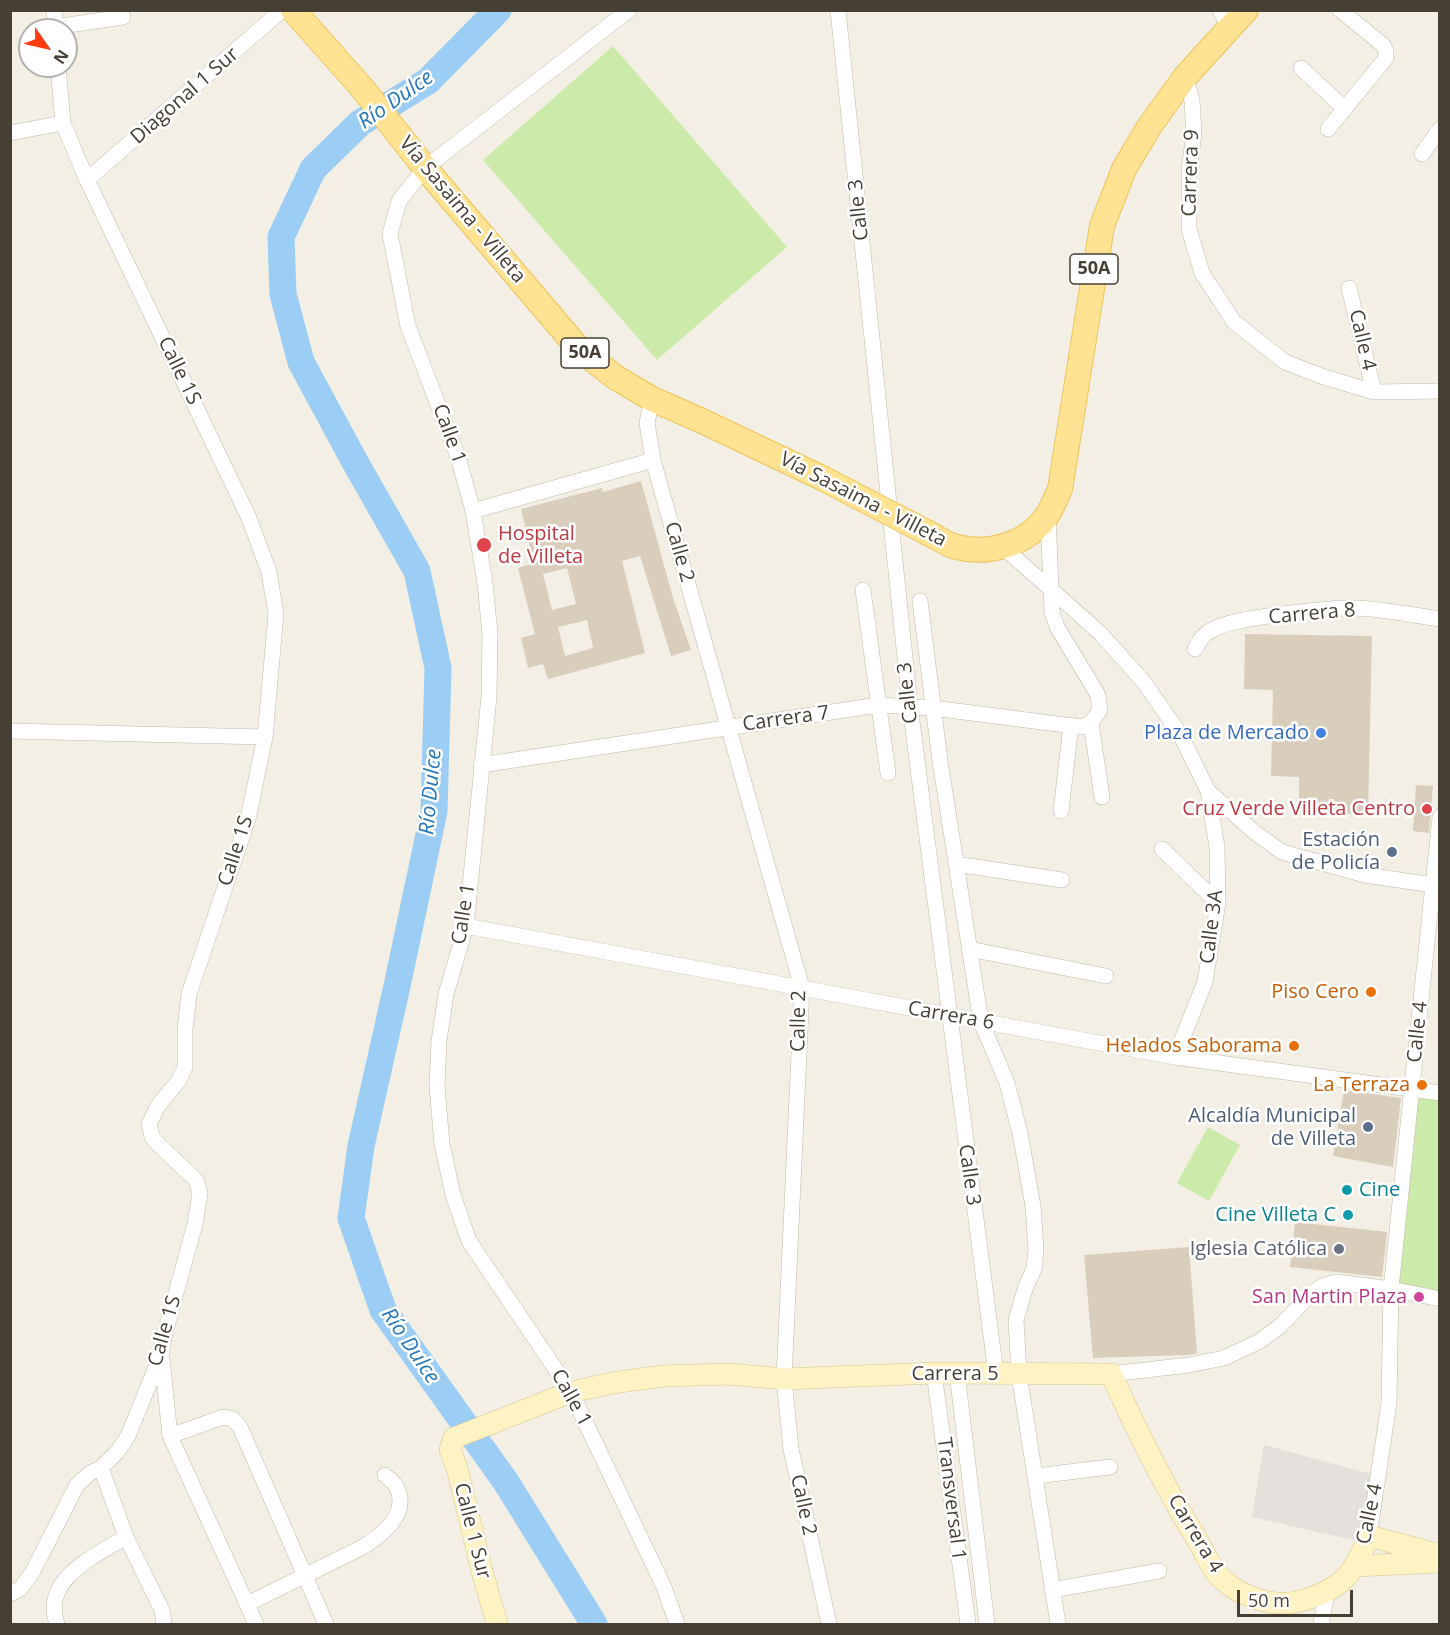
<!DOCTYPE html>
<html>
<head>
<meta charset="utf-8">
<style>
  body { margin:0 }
  #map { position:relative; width:1450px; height:1635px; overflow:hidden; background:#f3efe4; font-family:"Open Sans",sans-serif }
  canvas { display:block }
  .frame { position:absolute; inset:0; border:12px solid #463f34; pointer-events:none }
  .north { position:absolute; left:18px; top:18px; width:60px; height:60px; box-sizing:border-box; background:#fff; border:2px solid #b5b2ae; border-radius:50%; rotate:124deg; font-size:16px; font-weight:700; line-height:24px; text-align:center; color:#463f34 }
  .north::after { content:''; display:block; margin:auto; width:21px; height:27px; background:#ff3b10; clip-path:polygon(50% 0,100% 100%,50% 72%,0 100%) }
  .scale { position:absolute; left:1237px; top:1590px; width:116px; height:27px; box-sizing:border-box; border:3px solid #463f34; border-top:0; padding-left:8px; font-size:18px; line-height:21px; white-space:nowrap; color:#463f34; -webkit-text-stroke:4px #fff; paint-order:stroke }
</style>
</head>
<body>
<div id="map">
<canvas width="1450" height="1635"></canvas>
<div class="frame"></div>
<div class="north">N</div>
<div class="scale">50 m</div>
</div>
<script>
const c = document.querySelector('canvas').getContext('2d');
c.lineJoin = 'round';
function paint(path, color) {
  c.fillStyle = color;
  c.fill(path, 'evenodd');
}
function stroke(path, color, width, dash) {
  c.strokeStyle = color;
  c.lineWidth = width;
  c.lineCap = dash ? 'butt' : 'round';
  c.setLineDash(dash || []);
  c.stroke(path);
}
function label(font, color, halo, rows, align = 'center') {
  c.font = font + ' "Open Sans",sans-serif';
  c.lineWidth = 5;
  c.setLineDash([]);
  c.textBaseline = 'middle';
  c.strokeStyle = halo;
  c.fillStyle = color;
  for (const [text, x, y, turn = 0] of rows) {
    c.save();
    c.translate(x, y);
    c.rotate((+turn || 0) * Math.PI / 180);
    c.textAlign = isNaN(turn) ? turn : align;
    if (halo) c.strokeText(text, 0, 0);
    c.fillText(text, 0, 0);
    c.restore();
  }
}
paint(new Path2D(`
  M613,46L787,247L657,360L483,160Z
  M1412,1088L1439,1093V1299L1391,1289Z
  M1208,1127L1240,1145L1209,1201L1177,1183Z`), '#ccebaa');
paint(new Path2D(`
  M1264,1445L1371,1474L1362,1542L1252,1517Z`), '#e4e1dd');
stroke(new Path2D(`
  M498,10L428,81L360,123L313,169L281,237L283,294L301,362L355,462L417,571L438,668L434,811L397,986L361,1146L351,1218L383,1310L506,1482L594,1624`), '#9ccef5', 27);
paint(new Path2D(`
  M641,481L673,598L691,650L671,656L640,556L622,561L645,653L548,679L543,664L528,668L521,638L535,634L518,568L534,563L521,509L602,488L603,492ZM567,568L576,604L552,610L543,574ZM587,620L593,648L565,656L558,627Z
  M1245,634L1372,636L1368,814L1299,813V777L1271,776L1273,690L1244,689Z
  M1416,785L1433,786L1429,833L1413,831Z
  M1344,1090L1401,1098L1393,1167L1333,1156Z
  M1295,1222L1387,1232L1382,1277L1290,1267Z
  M1189,1247L1197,1353L1188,1355L1093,1358L1084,1255Z`), '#d9cebc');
const street = new Path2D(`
  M54,10L55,30
  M629,10L425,168L399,201L390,234L408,326L458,457L473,511L485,583L490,634L489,697L466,926L446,994L439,1041L437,1086L442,1144L453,1195L469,1241L571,1392L664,1587L677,1624
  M838,10L910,706L996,1374
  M1220,10L1230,29
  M55,27L123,17
  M1301,68L1345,109
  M1185,77L1192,100L1194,134L1189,169V229L1202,273L1234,322L1285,362L1321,376L1374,392L1440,391
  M1328,129L1386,58V51L1383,45L1340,10
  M10,133L63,123
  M1422,154L1440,129
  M87,180L282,10
  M1349,288L1374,392
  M652,399L647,423L653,460L802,988L784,1379L791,1449L829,1624
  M473,511L653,460
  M1048,515L1052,612L1057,627L1098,695L1100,710L1091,723L1102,797
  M1003,547L1100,633L1143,681L1180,734L1208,791L1253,831L1282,852L1365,875L1440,886
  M863,590L888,773
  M920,601L940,761L981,1022L1007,1083L1020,1133L1033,1206L1036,1250L1034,1269L1026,1286L1016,1320L1019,1374L1058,1624
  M1195,649C1200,640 1204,633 1214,629C1234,617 1330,608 1356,608C1384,609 1412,615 1440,619
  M10,731L265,737
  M481,765L878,705L933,708L1081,727L1091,723
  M1061,811L1071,725
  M1162,849L1218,903
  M956,864L1062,880
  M466,926L1175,1057L1440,1093
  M969,949L1106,976
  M1175,1057L1205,982L1218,903L1217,847L1208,791
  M162,1359L170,1436L256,1624
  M934,1373L968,1624
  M957,1373L987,1624
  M1111,1374L1189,1365L1224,1358L1260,1341L1280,1326L1308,1297L1322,1286L1336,1282L1391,1289L1440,1299
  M170,1436L223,1417L233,1419L240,1427L326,1624
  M101,1468L126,1537L162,1610L164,1624
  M1036,1476L1110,1467
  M1369,1536L1389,1403L1391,1289L1440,817
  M1052,1590L1159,1571
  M10,1594L20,1589L32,1573L77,1485L90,1473L101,1468L117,1452L128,1436L161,1355L165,1333L195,1224L200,1193L196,1180L159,1145L152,1137L149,1124L158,1106L179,1080L185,1067V1029L189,994L248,819L265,737L276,614L269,572L249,518L87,180L63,123L58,66
  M247,1604L359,1549C379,1538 413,1513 395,1485C393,1481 388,1478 385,1475
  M57,1624C41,1579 95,1556 126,1537
  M1321,1624L1327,1592`);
const secondary = new Path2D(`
  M1356,1566L1440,1562
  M497,1624L482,1571L457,1468L450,1450L454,1438L571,1392L612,1383L663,1376L729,1374L784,1379L934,1373L1111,1374C1137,1431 1165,1488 1198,1541C1205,1553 1212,1571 1223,1580C1243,1598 1277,1609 1304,1600C1345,1587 1353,1574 1369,1536L1440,1555`);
const primary = new Path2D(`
  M293,10L363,89L425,168L579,349L615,377L652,399L700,420L822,478
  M928,533C936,537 945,543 953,546C987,556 1028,545 1048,514C1053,506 1056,497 1060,489L1102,226L1124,169L1149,127L1185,77L1246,10`);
stroke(street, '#c2baa9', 16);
stroke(secondary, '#d6c691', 22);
stroke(primary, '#ebc45b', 26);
stroke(street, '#fff', 15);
stroke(secondary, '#fff2c3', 21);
stroke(primary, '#ffe392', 24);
const primaryBridge = new Path2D(`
  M822,478L928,533`);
stroke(primaryBridge, '#ebc45b', 26, []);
stroke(primaryBridge, '#ffe392', 24);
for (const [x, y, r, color] of [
  [484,545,8,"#e0444e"],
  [1321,733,6,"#3f7fe0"],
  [1427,809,6,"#e0444e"],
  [1392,852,6,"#5c6f8a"],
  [1371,992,6,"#e8710a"],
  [1294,1046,6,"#e8710a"],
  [1422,1085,6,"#e8710a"],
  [1368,1127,6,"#5c6f8a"],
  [1347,1190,6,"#0f9aa8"],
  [1348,1215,6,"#0f9aa8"],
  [1339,1249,6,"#6b7280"],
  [1419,1297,6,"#d1479c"]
]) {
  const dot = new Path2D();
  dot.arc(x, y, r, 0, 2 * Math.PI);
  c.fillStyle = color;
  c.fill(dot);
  stroke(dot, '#fff', 2);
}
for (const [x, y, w] of [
  [1094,269,48],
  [585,353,48]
]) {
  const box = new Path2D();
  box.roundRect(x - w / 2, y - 15, w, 30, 4.5);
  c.fillStyle = '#fff';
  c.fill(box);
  stroke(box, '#463f34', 1.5);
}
label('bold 18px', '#463f34', null, [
  ["50A",1094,269],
  ["50A",585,353]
]);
label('20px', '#463f34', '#fff', [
  ["Diagonal 1 Sur",185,96,-41],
  ["Carrera 9",1191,173,-88],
  ["Vía Sasaima - Villeta",462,210,50],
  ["Calle 3",859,210,-96],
  ["Calle 4",1362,340,77],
  ["Calle 1S",179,371,64],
  ["Calle 1",449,434,70],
  ["Vía Sasaima - Villeta",863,500,27],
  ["Calle 2",679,552,74],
  ["Carrera 8",1312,614,-5],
  ["Calle 3",908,693,-96],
  ["Carrera 7",786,719,-8],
  ["Calle 1S",236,851,-72],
  ["Calle 1",464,914,-81],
  ["Calle 3A",1212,927,-83],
  ["Carrera 6",951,1016,10],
  ["Calle 2",799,1021,-89],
  ["Calle 4",1418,1032,-84],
  ["Calle 3",969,1175,82],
  ["Calle 1S",165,1331,-74],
  ["Carrera 5",955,1374],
  ["Calle 1",571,1398,61],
  ["Transversal 1",951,1499,83],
  ["Calle 2",803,1505,78],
  ["Calle 4",1370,1514,-78],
  ["Calle 1 Sur",472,1531,76],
  ["Carrera 4",1195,1534,59]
]);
label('20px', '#be3a42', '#fff', [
  ["Hospital",498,534],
  ["de Villeta",498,557],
  ["Cruz Verde Villeta Centro",1415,809,"right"]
], 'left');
label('20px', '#366cbe', '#fff', [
  ["Plaza de Mercado",1309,733]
], 'right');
label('20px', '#4e5e75', '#fff', [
  ["Estación",1380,840],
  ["de Policía",1380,863],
  ["Alcaldía Municipal",1356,1116],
  ["de Villeta",1356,1139]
], 'right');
label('20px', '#c56008', '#fff', [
  ["Piso Cero",1359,992],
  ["Helados Saborama",1282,1046],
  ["La Terraza",1410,1085]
], 'right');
label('20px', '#0d838f', '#fff', [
  ["Cine",1359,1190],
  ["Cine Villeta C",1336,1215,"right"]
], 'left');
label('20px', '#5b616d', '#fff', [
  ["Iglesia Católica",1327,1249]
], 'right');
label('20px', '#b23c85', '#fff', [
  ["San Martin Plaza",1407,1297]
], 'right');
label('italic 21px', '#2677b9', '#fff', [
  ["Río Dulce",396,100,-35],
  ["Río Dulce",431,792,-85],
  ["Río Dulce",410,1346,56]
]);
</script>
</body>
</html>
